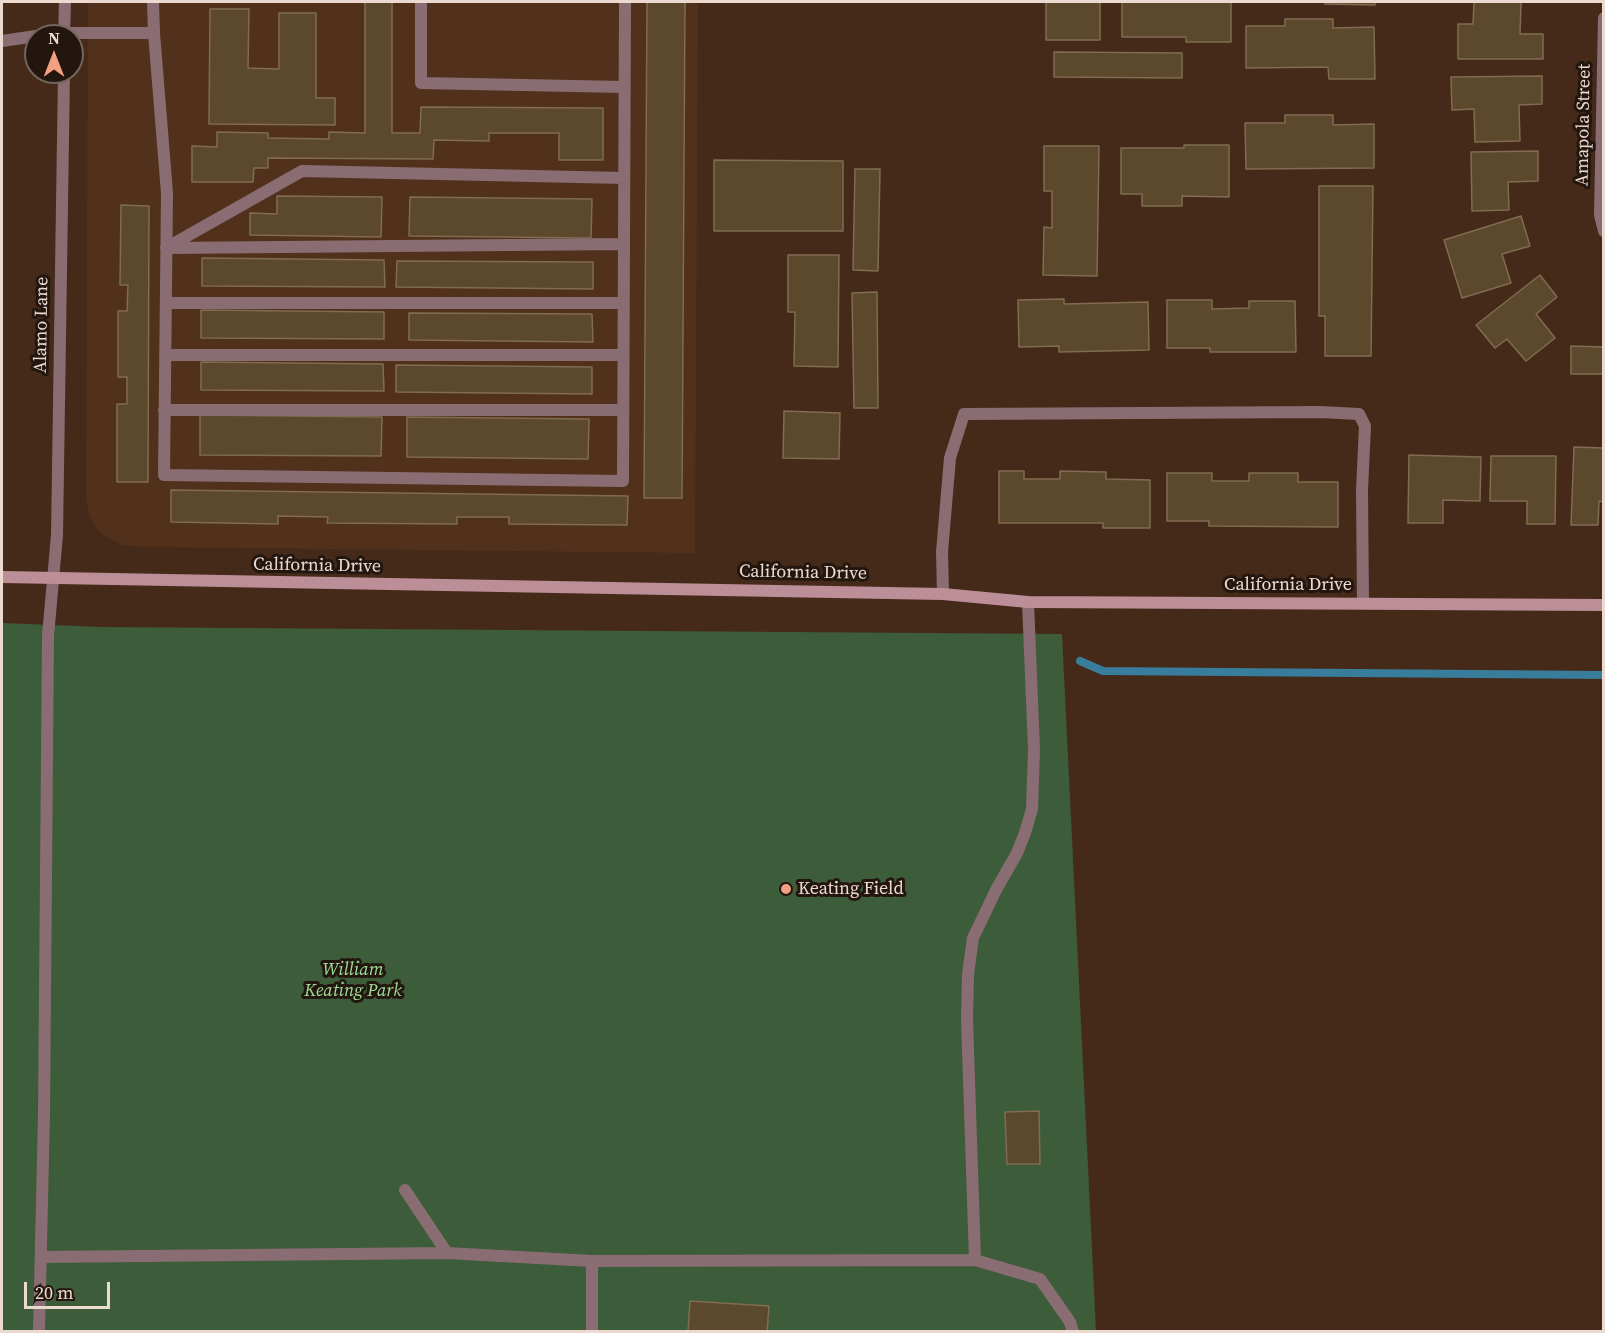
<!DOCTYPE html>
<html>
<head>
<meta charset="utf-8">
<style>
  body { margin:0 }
  #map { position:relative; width:1605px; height:1333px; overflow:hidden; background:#452a1a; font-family:"Source Serif 4",serif }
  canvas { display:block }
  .frame { position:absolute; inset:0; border:3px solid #ecdad0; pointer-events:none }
  .north { position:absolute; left:24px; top:24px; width:60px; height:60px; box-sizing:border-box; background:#22160f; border:2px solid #73645c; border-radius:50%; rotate:0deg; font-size:16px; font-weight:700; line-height:24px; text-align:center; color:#ecdad0 }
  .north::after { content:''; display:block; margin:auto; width:21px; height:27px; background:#f2a081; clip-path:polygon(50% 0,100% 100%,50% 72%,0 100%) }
  .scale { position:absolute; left:24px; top:1282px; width:86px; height:27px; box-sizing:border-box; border:3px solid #ecdad0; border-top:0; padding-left:8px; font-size:18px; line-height:21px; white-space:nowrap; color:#ecdad0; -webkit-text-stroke:4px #22160f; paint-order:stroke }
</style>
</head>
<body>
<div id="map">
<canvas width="1605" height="1333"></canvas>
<div class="frame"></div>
<div class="north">N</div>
<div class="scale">20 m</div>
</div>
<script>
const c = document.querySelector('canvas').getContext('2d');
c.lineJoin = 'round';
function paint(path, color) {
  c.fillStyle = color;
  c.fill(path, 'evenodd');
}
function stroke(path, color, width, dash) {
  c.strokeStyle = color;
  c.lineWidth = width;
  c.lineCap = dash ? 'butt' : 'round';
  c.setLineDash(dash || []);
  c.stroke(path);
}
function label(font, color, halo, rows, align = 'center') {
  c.font = font + ' "Source Serif 4",serif';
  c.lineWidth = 6;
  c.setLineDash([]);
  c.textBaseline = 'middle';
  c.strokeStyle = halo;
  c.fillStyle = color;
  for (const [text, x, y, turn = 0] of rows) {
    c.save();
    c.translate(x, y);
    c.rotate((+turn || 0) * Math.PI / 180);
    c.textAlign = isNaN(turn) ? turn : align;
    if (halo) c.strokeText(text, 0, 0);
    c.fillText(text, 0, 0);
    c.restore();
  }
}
paint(new Path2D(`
  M88,2H698L695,553L145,547L122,545L99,532L90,517L86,498Z`), '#51311b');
paint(new Path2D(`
  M2,623L102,627L1062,634L1096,1331L2,1332Z`), '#3d5c3a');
stroke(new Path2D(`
  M1080,661L1103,671L1604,675`), '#397d9c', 8);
const building = new Path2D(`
  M365,2H392V133H420L421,107L603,108V160H559V133H489V141L434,140L433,159L268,158V168H254L253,182H192V146L217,147V132L268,133V138L329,139V132L365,133Z
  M647,2H685L682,498H644Z
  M1046,2H1100V40H1046Z
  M1122,2H1231V42H1186V37H1122Z
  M1325,2H1375V5L1325,4Z
  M1474,2H1521L1520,34H1543V59H1458V24H1473Z
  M210,9H249L248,68L279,69V13H316V98H335V125L209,124Z
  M1285,19H1333V28L1374,27L1375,79H1329L1328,67L1246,68V26H1285Z
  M1054,52L1182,53V78L1054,77Z
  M1542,76V104L1519,105L1520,141L1475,142L1474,109L1452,110L1451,77Z
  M1285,115H1333V125L1374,124V168L1246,169L1245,123H1285Z
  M1184,145H1229V197L1182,196V206H1142V194H1121V148H1184Z
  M1044,146H1099L1097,276L1043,275L1044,227L1052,228V191H1044Z
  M1538,151V181L1508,182L1509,210L1472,211L1471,152Z
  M714,160L843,161V231H714Z
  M855,169H880L878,271L853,270Z
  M1319,186H1373L1371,356H1325V316H1319Z
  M277,196L382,197L381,237L250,235V213L277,214Z
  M410,197L592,199L591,238L409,236Z
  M121,205L149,206L148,482H117V404H127V377H118V311H127L128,285H120Z
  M1521,216L1530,246L1502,254L1511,283L1462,298L1444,240Z
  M788,255H839L838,367L794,366L795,312H788Z
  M202,258L384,260L385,287L202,286Z
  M397,261L593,262V289L396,287Z
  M1540,275L1557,297L1536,314L1555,338L1526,361L1507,339L1495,348L1476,325Z
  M877,292L878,408H854L852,293Z
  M1064,299V304L1148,302L1149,350L1059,352V346L1019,347L1018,300Z
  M1167,300H1212V309L1249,308V301H1295L1296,352H1210V348H1167Z
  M201,310L384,312V339L201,338Z
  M409,313L592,314L593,342L409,340Z
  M1571,346L1604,347V374H1571Z
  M201,362L383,364L384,391L201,390Z
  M396,365L592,367V394L396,392Z
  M784,411L840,413L839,459L783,458Z
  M200,415L382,417L381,456L200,455Z
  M407,417L589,419L588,459L407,457Z
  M1574,447L1604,448V502L1599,501L1598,525H1571Z
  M1409,455L1481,457L1480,501L1443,500V523H1408Z
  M1491,456H1556L1555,524H1527V501H1490Z
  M999,471H1024V479H1060V471L1106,472V479L1150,480V528H1103V523H999Z
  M1167,473H1212V481H1249V473H1298V482H1338V527L1209,526V521H1167Z
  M171,490L628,496L627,525L509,524V517H457V524L327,523L328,517L278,516V524L171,522Z
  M1039,1111L1040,1164H1007L1005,1112Z
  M690,1301L769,1306L767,1332H688Z`);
paint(building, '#5b482d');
stroke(building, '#806c50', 1.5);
stroke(new Path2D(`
  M153,2L154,33
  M421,2V83L624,87
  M64,33H154L167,193L164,475L623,481L625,2
  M166,248L302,171L624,178
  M167,248L623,244
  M166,303H623
  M165,355H623
  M164,410H623
  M405,1190L447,1253
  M41,1257L447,1253L592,1261
  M975,1260L1040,1279L1070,1322L1073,1332
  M592,1332V1261L975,1260L967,1020L968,974L973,938L996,890L1017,853L1025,833L1032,809L1034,750L1028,602`), '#8a6d73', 12);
stroke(new Path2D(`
  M1604,18L1600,215L1604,231
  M37,36L64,33
  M64,36L65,2
  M2,41L36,36
  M943,594L942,552L950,458L964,414L1320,412L1359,414L1365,426L1362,490L1363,603
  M39,1332L44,1113L48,636L57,535L64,72`), '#8a6d73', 12);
stroke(new Path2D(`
  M2,577L943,594L1028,602L1604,605`), '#bc8e97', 12);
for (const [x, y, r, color] of [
  [786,889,6,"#f2a081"]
]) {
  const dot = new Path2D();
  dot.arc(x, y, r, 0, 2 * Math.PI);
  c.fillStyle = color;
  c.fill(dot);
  stroke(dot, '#22160f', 2);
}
label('18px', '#ecdad0', '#22160f', [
  ["Amapola Street",1584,125,-89],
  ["Alamo Lane",42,325,-89],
  ["California Drive",317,566,1],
  ["California Drive",803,573,1],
  ["California Drive",1288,585]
]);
label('18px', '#ecdad0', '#22160f', [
  ["Keating Field",798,889]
], 'left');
label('italic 18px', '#a0de99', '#22160f', [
  ["William",353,970],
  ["Keating Park",353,991]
]);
</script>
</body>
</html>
